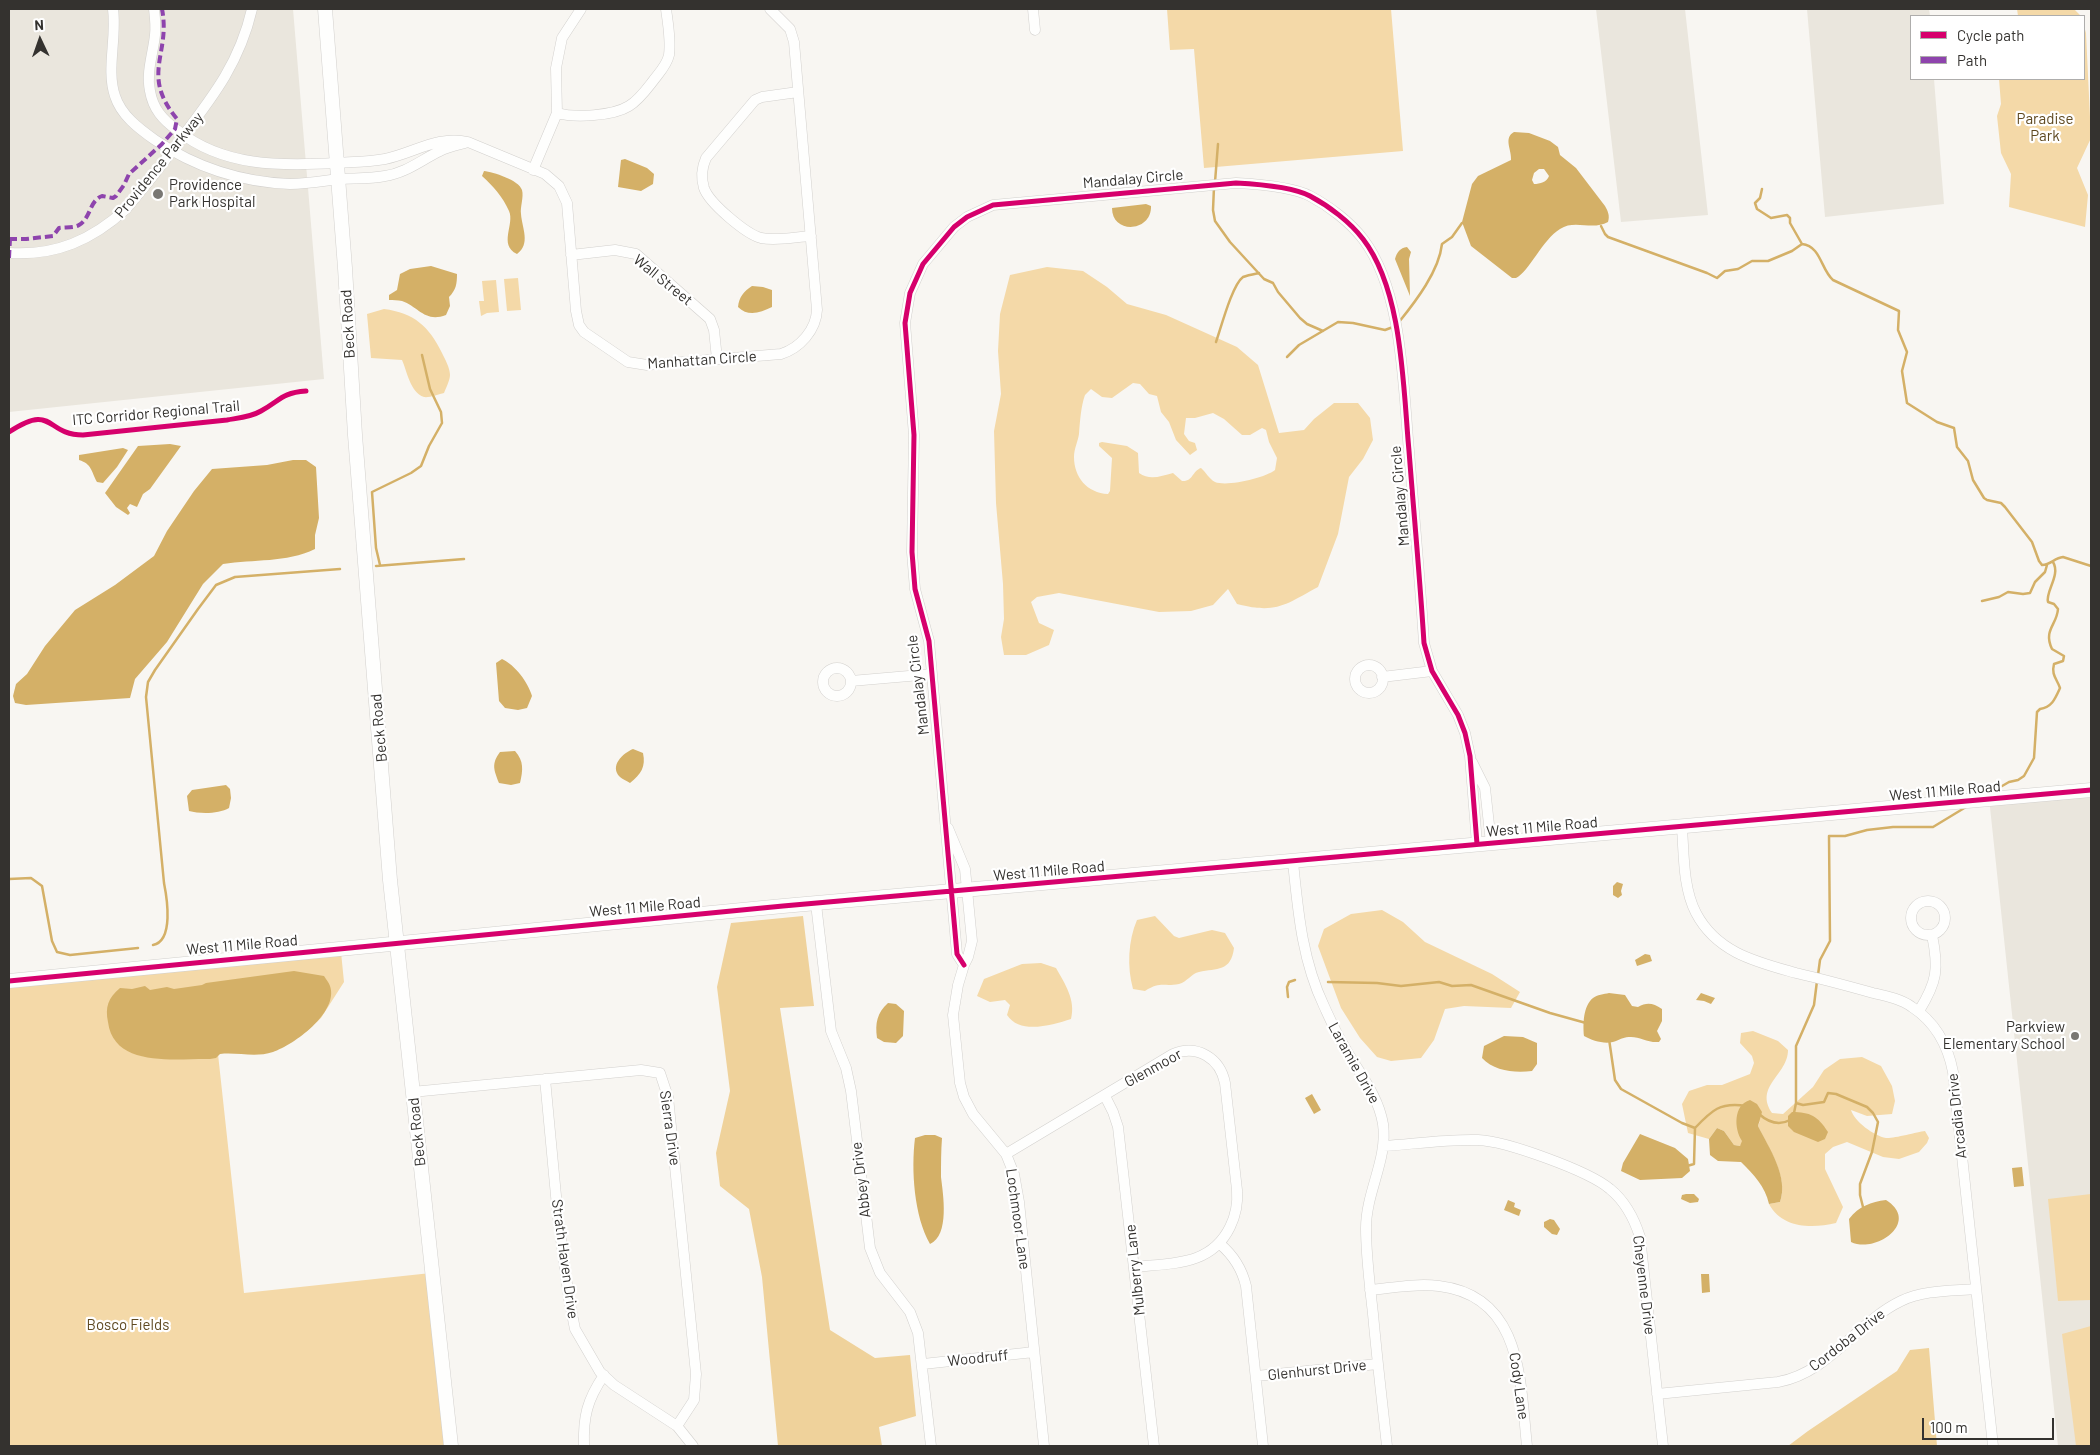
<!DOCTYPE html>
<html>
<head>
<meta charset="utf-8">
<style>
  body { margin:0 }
  #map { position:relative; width:2100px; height:1455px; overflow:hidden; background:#f8f6f2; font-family:Barlow,sans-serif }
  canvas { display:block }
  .frame { position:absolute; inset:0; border:10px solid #34322f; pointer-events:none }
  .legend { position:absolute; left:1910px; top:15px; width:175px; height:65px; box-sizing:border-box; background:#fff; border:1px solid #aeadac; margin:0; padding:6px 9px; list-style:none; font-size:15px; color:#34322f }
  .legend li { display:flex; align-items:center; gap:10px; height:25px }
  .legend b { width:25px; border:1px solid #aeadac }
  .north { position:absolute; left:15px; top:15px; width:50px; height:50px; -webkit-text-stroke:4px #fff; paint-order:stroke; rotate:357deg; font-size:14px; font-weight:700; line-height:20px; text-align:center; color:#34322f }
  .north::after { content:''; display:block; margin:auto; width:18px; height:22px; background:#34322f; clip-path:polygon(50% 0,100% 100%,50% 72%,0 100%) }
  .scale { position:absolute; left:1922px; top:1418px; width:132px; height:22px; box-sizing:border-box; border:2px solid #34322f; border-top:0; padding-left:6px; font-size:15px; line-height:18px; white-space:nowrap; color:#34322f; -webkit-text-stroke:4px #fff; paint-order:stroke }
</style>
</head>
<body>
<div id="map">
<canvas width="2100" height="1455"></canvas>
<div class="frame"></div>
<ul class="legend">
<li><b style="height:6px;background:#d6006c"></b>Cycle path</li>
<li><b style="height:6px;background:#8e44ad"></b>Path</li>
</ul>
<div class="north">N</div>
<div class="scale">100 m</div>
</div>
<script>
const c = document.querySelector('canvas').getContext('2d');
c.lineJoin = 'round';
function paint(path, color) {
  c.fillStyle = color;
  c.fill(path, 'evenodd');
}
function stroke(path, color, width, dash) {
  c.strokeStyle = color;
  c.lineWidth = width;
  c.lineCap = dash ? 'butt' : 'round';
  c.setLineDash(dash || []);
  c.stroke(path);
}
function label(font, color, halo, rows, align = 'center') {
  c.font = font + ' Barlow,sans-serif';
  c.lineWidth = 4.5;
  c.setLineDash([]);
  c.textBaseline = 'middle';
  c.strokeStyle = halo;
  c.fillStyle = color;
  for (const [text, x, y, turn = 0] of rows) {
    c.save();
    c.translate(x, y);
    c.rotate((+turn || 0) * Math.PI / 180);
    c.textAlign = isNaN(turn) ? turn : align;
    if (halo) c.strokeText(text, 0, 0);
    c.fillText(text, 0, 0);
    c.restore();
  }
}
paint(new Path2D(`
  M9,9H293L324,379L9,412Z
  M1596,9H1685L1708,215L1621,222Z
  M1807,9H1929L1930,16H1911V79H1934L1944,204L1825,217Z
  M2091,789V1446H2058L1989,798Z`), '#eae6dd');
paint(new Path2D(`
  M1167,9H1391L1403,151L1204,168L1194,49L1170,50Z
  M2017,9H2074L2081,16H2018Z
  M2084,26L2086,33L2091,138L2077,168L2088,195L2085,227L2009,207L2011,174L2001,153L1997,116L2001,104L1999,79H2084Z
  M1047,267L1083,271L1107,287L1127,304L1166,315L1237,347L1258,365L1279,433L1304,430L1314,419L1334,403H1358L1370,418L1373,440L1363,459L1349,477L1338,534L1318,587C1285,605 1276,614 1237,604L1228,589L1213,605L1191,611L1159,612L1059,593L1037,597L1031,602L1039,623L1054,630L1049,645L1026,655H1004L1001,637L1004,619L1003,584L996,503L994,431L1001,394L998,351L1000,314L1010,275ZM1133,383L1140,384L1149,394L1157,396L1161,412L1169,422L1176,440L1190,455L1197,450L1195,443L1189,441L1184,434L1186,418H1195L1213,413L1224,419L1242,435H1250L1262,428L1266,430L1269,442L1277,458L1275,470C1265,478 1227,487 1215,482C1209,479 1206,472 1201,468C1192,471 1193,482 1182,481L1173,473C1161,476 1150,481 1139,473L1138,453L1127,446L1102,442L1099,443V446L1112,458L1110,491L1108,494C1087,493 1074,477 1074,457C1074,449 1078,441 1079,434C1080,421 1081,406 1085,395L1091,389L1102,397L1112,398Z
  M518,278L521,310L507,311L504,279Z
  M496,280L499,312L487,313L481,316L479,301H484L482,281Z
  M384,309C414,313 429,326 442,353C445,359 450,368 450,375C450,380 446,388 444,393C439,394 429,398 424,397C410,392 407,371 402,360L371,358L367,314Z
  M1382,910L1403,922L1425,942L1492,974L1520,992L1511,1008L1464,1006L1445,1009L1434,1040L1421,1058L1391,1061L1377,1057L1360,1038L1341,1008L1318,946L1324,929L1351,914Z
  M1155,916L1174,936L1179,938L1212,930L1225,933L1234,948C1231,972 1217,968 1199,972C1192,973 1187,982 1179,984C1163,987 1161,981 1145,991L1133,989C1127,967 1128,941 1137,920Z
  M341,952L344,982L321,1018L306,1032L218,1054L244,1293L431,1273L450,1446H9V984Z
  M1041,963L1056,968C1065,984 1076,1000 1071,1019C1052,1025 1020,1035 1007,1015L1010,1005L1005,1000L990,1002L977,996L984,979L1022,964Z
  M1753,1031L1778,1041L1788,1050C1788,1075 1754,1086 1772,1113L1783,1114L1813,1087L1824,1070L1840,1059L1862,1057L1881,1066L1892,1086L1895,1101L1892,1114L1867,1116L1851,1110C1854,1121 1874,1136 1886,1138C1892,1139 1917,1132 1925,1131L1929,1138L1927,1143L1919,1152L1899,1159L1883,1157L1847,1142L1833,1147L1825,1154V1169L1843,1207L1836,1223C1811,1229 1782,1228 1769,1204L1780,1202C1789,1177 1768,1148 1758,1126L1760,1121L1740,1146L1734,1145L1724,1131L1717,1128L1709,1139L1688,1133L1682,1104L1689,1091L1707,1085H1722L1750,1074L1754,1063L1752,1056L1740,1043L1741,1033Z
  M2091,1194V1300L2058,1301L2048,1199Z
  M2091,1326V1446H2076L2062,1334Z`), '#f4d9a8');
paint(new Path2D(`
  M803,916L814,1006L780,1008L830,1330L875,1358L910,1355L916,1416L879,1427L882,1446H778L762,1277L749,1209L720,1186L716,1153L730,1091L717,987L731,923Z
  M1929,1348L1937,1446H1788L1808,1431L1897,1371L1910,1350Z`), '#efd29b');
paint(new Path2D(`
  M1514,132L1529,133L1550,141L1558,147L1560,155L1576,168L1605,206C1608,211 1610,216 1608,222C1592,231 1575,219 1560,229C1543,239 1528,273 1516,278H1512L1471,246L1462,222L1472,184L1478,176L1511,160C1512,150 1503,138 1514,132ZM1539,169H1544L1549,176C1547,182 1540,184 1534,184L1532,180L1534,173Z
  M625,159L647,168L654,174L653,184L641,191L618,187L621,160Z
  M484,171C493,172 519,180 522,190C524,197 520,207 521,214C522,228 531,244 517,254C498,245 515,224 509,211C503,197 493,186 482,176Z
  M1146,204L1151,206C1152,232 1112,235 1112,208Z
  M1407,247L1411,252L1409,259L1410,296L1395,259C1397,252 1400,248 1407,247Z
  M431,266L457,274C457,284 456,290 449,297L450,306L446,315C425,323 419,307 402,301C398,300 393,300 389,300V295L397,290L400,274L410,269Z
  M752,286L763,287L772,290V307C760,313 748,317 738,307C739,297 744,291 752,286Z
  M170,444L181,446L150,489L143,494L137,507L130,504L127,508L130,513L128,515L116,507L105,493L138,446Z
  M123,448L128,450L117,467L103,483L97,482C91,471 92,464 79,460V455Z
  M293,460H306L316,467L319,518L315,535V549C286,563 254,559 223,564L203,584L167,642L135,679L130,698L26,705L15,703L13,696L16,684L27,674L45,646L75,610L115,585L154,556L167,531L194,491L212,469L267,465Z
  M502,659C515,665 528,682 532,696L527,708L518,710L505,708L499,701L496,663Z
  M633,749L643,753C646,767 641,774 630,783C627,781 622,779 620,777C609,766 623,753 633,749Z
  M515,751C524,761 523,770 520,783L511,785L499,783C494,770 491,764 500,752Z
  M226,785L230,789L231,798L229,808C219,814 200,814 189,811L187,796L192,790Z
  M1617,882L1623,884L1621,891L1622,895L1618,898L1613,895V886Z
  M1645,954L1650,955L1652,961L1637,966L1635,960Z
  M294,971L324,976C326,979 329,983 330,986C339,1012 294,1045 273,1052C255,1058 238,1052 220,1054L216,1058L210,1059C178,1058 114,1069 108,1022C105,1007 108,998 120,988L132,989L145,986L150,990L167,987L174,989L202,985L206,983Z
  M1609,993L1625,995L1632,1006L1638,1007C1647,1002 1653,1003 1662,1009V1021L1657,1031L1661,1039L1659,1042C1648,1043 1640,1037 1631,1037C1624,1037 1621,1039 1616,1041C1606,1045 1593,1041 1584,1036C1583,1024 1583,1006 1593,998C1597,995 1604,994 1609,993Z
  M1701,993L1715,998L1711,1004L1704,1001L1696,1000Z
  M888,1003L896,1004L904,1011L903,1036L896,1043L884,1042L877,1038C875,1023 877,1013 888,1003Z
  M1504,1036L1523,1037L1537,1043V1064L1532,1071C1514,1073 1494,1071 1482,1058L1484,1046Z
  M1312,1094L1321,1110L1314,1114L1305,1098Z
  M1750,1100L1757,1104L1762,1112L1758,1126C1769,1148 1789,1177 1780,1202L1769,1204C1765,1186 1754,1175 1741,1162L1718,1161L1710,1155L1709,1139L1717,1128L1724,1131L1734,1145L1740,1146L1742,1141C1734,1129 1733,1105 1750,1100Z
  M1792,1112C1810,1112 1818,1116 1828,1132L1825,1139L1818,1142L1794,1132L1788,1126V1116Z
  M1640,1134L1675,1148L1688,1159L1690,1171L1682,1178L1640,1180L1621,1171L1623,1163Z
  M925,1135H935L942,1138C941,1151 941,1164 941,1177C943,1194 950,1235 930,1244C914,1216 911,1170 915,1138Z
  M2022,1167L2024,1186L2014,1187L2012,1168Z
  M1686,1194H1694L1699,1199L1698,1202L1690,1203L1681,1199L1682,1195Z
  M1508,1200L1515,1203L1514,1207L1521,1210L1519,1216L1504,1210Z
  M1886,1200C1921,1222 1876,1254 1851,1242L1849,1219C1859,1206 1871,1202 1886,1200Z
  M1550,1219L1554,1220L1560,1229L1557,1235L1552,1234L1544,1227V1222Z
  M1701,1274H1709L1710,1292L1702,1293Z`), '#d4b067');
stroke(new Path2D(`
  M1215,182L1218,144
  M1214,187L1213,210L1215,221L1230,242L1264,279L1273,283L1278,292L1300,318L1307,324L1323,331
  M1762,189L1760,198L1755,203L1757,209L1771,218L1787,215L1790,218V223L1802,244C1821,246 1821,270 1833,280L1899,311L1898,330L1907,352L1902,371L1907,403L1937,422L1954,428L1957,447L1968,461L1973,480L1984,498L1987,500L2001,503L2005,507L2032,542L2039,561L2042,565C2051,565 2054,558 2063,557L2091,566
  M1601,226L1605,234L1608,237L1707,273L1717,278L1725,271L1738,269L1752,261H1768L1792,251L1802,244
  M1399,322C1416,301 1439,271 1442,244L1452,237L1462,223
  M1216,342C1221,328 1232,285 1243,277C1248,275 1254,274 1259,273
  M1287,357L1299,345L1338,322L1353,323L1385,330L1393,327
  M380,565L376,548L372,492L411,473L421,466L429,446L442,423L441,412L430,389L422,355
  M376,566L464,559
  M1982,601L1999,597L2008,592L2023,594L2030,593L2035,582L2045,572L2047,565
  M1990,793L2009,782L2018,780L2024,776L2034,758L2037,712L2040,709C2052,707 2055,699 2060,688C2057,679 2051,675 2054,664L2063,661L2064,656L2052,649C2043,630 2057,625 2058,609L2054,604L2048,602C2045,592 2061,575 2053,562
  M9,879L31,878L42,886L52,941L57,952L70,955L138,948
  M153,945C174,941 167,898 164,883L146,697L148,682L155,670L198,609L216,585L235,577L340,569
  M1818,975L1820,960L1830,941L1829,836H1845L1867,830L1893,827H1933L1966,807
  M1328,982L1377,983L1401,986L1439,982L1452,986L1471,985L1550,1013L1586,1023
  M1288,997L1287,987L1289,982L1295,980
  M1609,1039L1615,1080L1621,1089L1682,1123L1695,1128
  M1796,1103L1803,1105L1824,1102L1828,1093L1836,1094L1867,1107L1873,1113L1878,1122L1872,1152L1860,1184V1195L1863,1207
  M1794,1113L1796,1103V1046L1814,1005L1817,981
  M1759,1114C1768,1122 1779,1126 1790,1120
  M1687,1166L1694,1164L1695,1128C1712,1110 1720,1102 1746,1106`), '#d4b067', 2.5);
const street = new Path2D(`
  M113,9C117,37 106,70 115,96C121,115 138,128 155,140C195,167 241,182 290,184C307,184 323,181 339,179C354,178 370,179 385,176C406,173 421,160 440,151C447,147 457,145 465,143
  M154,9C155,17 156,27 155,35C153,54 146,72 150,91C153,109 163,120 177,130C223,167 280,166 336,163C352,162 369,162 385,159C414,153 438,135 468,142L545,174L559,186L567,203L576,311L579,325L584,332L628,362L647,365L781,354C800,348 816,330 817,310L794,42L790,29L770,9
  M1033,9L1035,30
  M798,92L762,97L755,100L706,158C702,167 701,178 704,188C709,203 746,234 761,238C777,241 795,237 811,236
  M557,113C575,118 613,116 629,106C639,100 646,90 653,81C659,73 667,65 669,55C671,40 668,24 666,9
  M533,170L557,113L556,68L562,38L581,9
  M9,253C56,256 92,240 126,209C146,185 165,161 183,136C215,94 240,61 252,9
  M571,255L615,250L636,254L710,319L714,330L717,359
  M1355 679a14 14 0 1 1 28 0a14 14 0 1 1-28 0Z
  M823 682a14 14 0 1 1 28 0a14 14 0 1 1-28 0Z
  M1382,677L1432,671
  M851,681L932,674
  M1472,762L1485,788L1491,843
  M948,828L965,869L972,941L968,957L964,965L958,985L953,1015L960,1083L964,1097L973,1114L1006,1154L1014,1174L1019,1202L1044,1446
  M1682,828C1684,855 1683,888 1696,913C1717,953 1757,962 1796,973C1822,979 1848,986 1873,993C1886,996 1901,999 1912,1007C1935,1022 1948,1046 1953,1072L1993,1446
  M1293,862C1298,911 1302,960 1324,1006C1330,1019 1336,1033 1344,1046C1358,1072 1378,1094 1383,1124C1388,1159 1366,1192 1366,1228C1366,1257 1370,1286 1373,1314C1377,1358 1382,1402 1387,1446
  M1911 918a17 17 0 1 1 34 0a17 17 0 1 1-34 0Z
  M816,904L831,1031L846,1068L851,1091L870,1248L880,1273L910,1312L918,1333L931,1446
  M964,965L957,954L929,641L915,589L912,552L914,435L905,323L910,293L923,264L954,227L967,217L993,205L1236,183C1255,184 1293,187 1310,196C1329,206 1350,222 1363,239C1403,291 1403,387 1409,451C1414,515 1420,579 1424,643L1432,671L1458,715L1465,733L1470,756L1477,844
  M1919,1011C1937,982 1939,969 1932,935
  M545,1079L558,1217L569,1299L575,1329L600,1372L614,1385L677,1426L693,1446
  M412,1092L641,1070L660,1073L668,1097L696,1374L694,1400L677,1426
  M1105,1096L1113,1112L1118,1127L1154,1446
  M1383,1146C1414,1144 1447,1139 1478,1140C1506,1141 1589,1171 1610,1189C1626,1202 1634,1218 1640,1237L1663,1446
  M1006,1154L1173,1054C1197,1044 1220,1058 1225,1083L1237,1190C1238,1203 1236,1215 1230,1227C1211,1266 1172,1263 1135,1267
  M1220,1244C1233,1255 1242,1269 1246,1286L1263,1446
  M1370,1290C1392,1288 1416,1283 1439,1286C1523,1296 1520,1382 1527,1446
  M923,1364L1034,1352
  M1256,1376L1378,1364
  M1657,1394L1778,1382C1829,1373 1857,1322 1901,1301C1923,1290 1952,1291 1976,1289
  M584,1446C583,1417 587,1400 604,1375`);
const secondary = new Path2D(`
  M325,9L345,268L355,435L390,880L451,1446
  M9,981L783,906L2091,790`);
stroke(street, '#d2d0cd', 11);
stroke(secondary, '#d2d0cd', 15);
stroke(street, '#fefefd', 10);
stroke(secondary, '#fefefd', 14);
stroke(new Path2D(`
  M9,239H26L53,236L59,228C65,227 74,228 79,225C91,218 89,201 102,196L113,198L116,196L124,185L129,174L162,144L175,129L177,119C140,74 171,55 162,9
  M9,258L10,239`), '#8e44ad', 4, [8, 4]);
stroke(new Path2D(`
  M9,432C54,402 45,435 83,435L227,420C238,418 251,417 261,411C281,400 281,393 306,391
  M964,965L957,954L929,641L915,589L912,552L914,435L905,323L910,293L923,264L954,227L967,217L993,205L1236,183C1255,184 1293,187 1310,196C1329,206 1350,222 1363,239C1403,291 1403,387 1409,451C1414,515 1420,579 1424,643L1432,671L1458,715L1465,733L1470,756L1477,844
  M9,981L783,906L2091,790`), '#d6006c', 5);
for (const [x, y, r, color] of [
  [158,194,6,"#797773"],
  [2075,1036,5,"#797773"]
]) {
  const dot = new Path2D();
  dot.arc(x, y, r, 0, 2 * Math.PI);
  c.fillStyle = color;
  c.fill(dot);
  stroke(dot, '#fff', 2);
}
label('15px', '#5f4921', '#fff', [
  ["Paradise",2045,119],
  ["Park",2045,136],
  ["Bosco Fields",128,1325]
]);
label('15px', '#34322f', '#fff', [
  ["Providence Parkway",159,165,-51],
  ["Mandalay Circle",1133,179,-5],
  ["Wall Street",663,280,39],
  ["Beck Road",348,324,-93],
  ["Manhattan Circle",702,360,-4],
  ["ITC Corridor Regional Trail",156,413,-5],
  ["Mandalay Circle",1400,496,-95],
  ["Mandalay Circle",918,685,-97],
  ["Beck Road",379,728,-95],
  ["West 11 Mile Road",1945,791,-5],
  ["West 11 Mile Road",1542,827,-5],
  ["West 11 Mile Road",1049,871,-5],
  ["West 11 Mile Road",645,907,-5],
  ["West 11 Mile Road",242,945,-5],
  ["Laramie Drive",1354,1063,61],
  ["Glenmoor",1153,1068,-29],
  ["Arcadia Drive",1957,1116,-96],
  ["Sierra Drive",670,1128,82],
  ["Beck Road",417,1132,-96],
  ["Abbey Drive",861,1180,-97],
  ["Lochmoor Lane",1018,1219,82],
  ["Strath Haven Drive",565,1259,82],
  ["Mulberry Lane",1135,1270,-96],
  ["Cheyenne Drive",1644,1285,83],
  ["Cordoba Drive",1847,1340,-38],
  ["Woodruff",978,1358,-6],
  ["Glenhurst Drive",1317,1370,-6],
  ["Cody Lane",1519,1386,82]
]);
label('15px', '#34322f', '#fff', [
  ["Providence",169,185],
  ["Park Hospital",169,202],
  ["Parkview",2065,1027,"right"],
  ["Elementary School",2065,1044,"right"]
], 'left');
</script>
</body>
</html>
